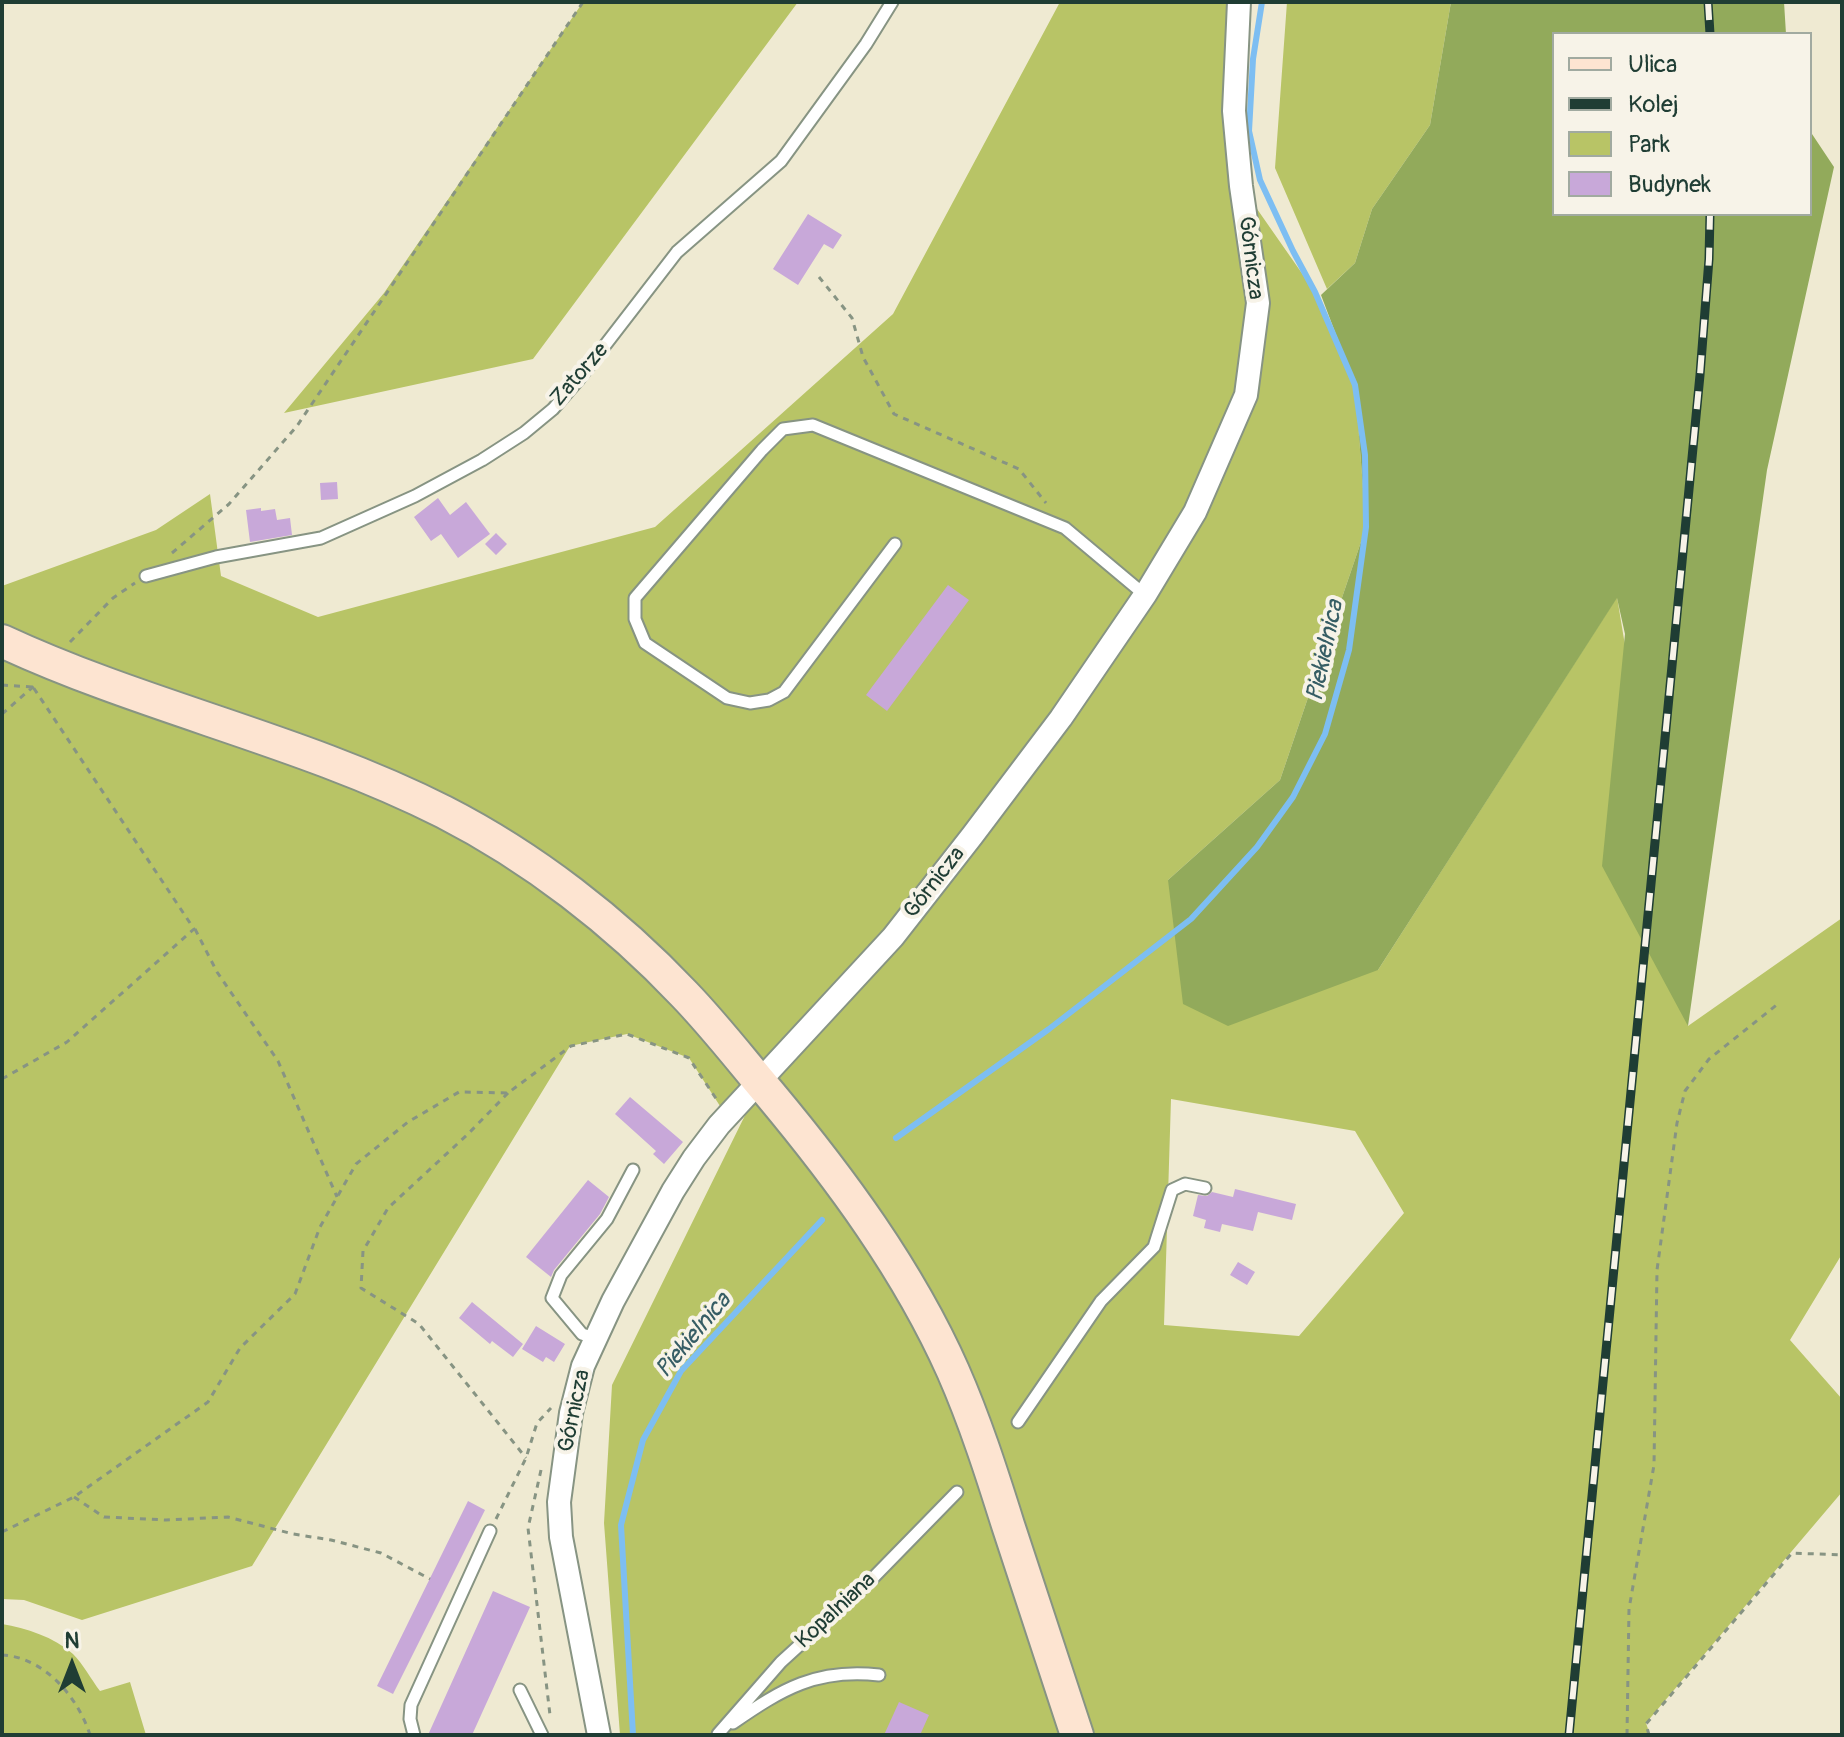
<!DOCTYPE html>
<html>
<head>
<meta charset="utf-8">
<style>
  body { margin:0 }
  #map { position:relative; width:1844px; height:1737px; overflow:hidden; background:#efead2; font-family:Pangolin,sans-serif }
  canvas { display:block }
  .frame { position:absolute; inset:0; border:4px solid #1f3d34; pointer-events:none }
  .legend { position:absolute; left:1552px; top:32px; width:260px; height:184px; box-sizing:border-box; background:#f7f3e8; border:2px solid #a1aaa0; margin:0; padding:10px 14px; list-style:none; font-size:24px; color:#1f3d34 }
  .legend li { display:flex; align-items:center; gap:16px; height:40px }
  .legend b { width:40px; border:2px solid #a1aaa0 }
  .north { position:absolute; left:32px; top:1625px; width:80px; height:80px; -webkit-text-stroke:6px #f7f3e8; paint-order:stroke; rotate:0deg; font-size:22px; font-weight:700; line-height:32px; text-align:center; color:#1f3d34 }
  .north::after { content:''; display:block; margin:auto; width:28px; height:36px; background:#1f3d34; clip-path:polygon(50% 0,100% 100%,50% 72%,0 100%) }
</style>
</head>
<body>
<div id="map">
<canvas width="1844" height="1737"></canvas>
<div class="frame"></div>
<ul class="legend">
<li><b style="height:10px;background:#fde4d1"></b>Ulica</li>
<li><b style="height:10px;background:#1f3d34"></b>Kolej</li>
<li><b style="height:22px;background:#b8c466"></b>Park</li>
<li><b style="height:22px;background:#c8a8d9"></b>Budynek</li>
</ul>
<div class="north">N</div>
</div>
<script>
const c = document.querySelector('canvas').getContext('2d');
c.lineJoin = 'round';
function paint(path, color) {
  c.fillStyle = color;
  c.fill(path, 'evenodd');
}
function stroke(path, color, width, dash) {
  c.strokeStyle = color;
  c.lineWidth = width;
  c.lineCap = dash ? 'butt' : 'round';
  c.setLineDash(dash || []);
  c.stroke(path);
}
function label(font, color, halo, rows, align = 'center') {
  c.font = font + ' Pangolin,sans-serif';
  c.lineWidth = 8;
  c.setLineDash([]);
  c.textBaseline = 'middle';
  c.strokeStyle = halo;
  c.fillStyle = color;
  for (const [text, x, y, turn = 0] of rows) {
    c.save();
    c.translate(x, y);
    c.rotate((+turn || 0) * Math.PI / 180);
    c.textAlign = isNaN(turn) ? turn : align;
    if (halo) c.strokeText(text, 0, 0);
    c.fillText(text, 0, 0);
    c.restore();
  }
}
paint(new Path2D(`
  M583,2H798L533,359L284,413L384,293Z
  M1060,2H1231L1222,105L1235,217L1241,186L1315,292L1355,385L1366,527L1280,780L1168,880L1378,970L1617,597L1688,1026L1842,918V1254L1790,1340L1842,1399V1492L1646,1723L1650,1735H620L604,1523L612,1385L760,1085L720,1106L689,1058L627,1034L570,1046L252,1566L82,1620L24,1600L2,1599V586L156,530L210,494L221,576L318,617L655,527L893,314ZM1171,1099L1355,1131L1404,1213L1299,1336L1164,1325Z
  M1287,2H1451L1430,125L1372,209L1355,263L1327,289L1275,168Z
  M2,1624C26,1628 54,1637 73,1654C83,1664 91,1679 100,1691L130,1682L146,1735H2Z`), '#b8c466');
paint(new Path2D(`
  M1451,2H1784L1786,34H1554V214H1810V131L1834,167L1767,470L1688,1026L1602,866L1625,634L1617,598L1378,970L1228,1026L1183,1004L1168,880L1280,780L1366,527L1355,385L1321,295L1355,263L1372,209L1430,125Z`), '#92aa5b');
stroke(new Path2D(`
  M896,1138L1049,1029L1191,919L1257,847L1293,797L1325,734L1349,650L1366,527L1365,455L1355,385L1315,292L1293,251L1260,180L1249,131L1253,59L1262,2
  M633,1735L621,1525L643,1440L681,1371L822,1220`), '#7dbef2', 6);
paint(new Path2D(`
  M808,214L842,235L833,249L824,244L798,285L773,269Z
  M337,482L338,499L321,500L320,483Z
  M438,498L450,515L466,502L490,534L458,558L441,534L431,541L414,517Z
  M261,508V511L275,509L277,520L290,518L292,535L250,542L246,510Z
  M496,533L507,544L496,555L485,544Z
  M948,585L969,600L887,711L866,695Z
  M630,1097L683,1142L664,1164L653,1154L656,1151L615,1114Z
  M588,1180L609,1197L600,1214L554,1270L551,1277L526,1257Z
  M1235,1189L1296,1204L1292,1220L1258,1212L1253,1231L1222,1224L1220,1232L1204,1228L1206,1220L1193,1216L1198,1195L1207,1196L1212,1192L1233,1197Z
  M1238,1262L1255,1272L1247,1285L1230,1275Z
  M472,1302L523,1344L513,1357L492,1341L490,1344L459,1318Z
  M536,1326L565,1344L554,1362L546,1357L543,1362L522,1349Z
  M468,1501L485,1510L393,1694L377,1686Z
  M493,1591L530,1607L472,1735H428Z
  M899,1702L929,1715L920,1735H884Z`), '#c8a8d9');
const lane = new Path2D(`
  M895,544L784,692L769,700L750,703L727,698L645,643L635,619V598L762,450L783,429L813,425L1065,528L1145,595
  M146,576L216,557L321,538L415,496L482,460L524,433L553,409L579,379L677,252L781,161L866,44L892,2
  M597,1339L582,1334L552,1298L561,1275L607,1219L633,1170
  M1018,1422L1101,1301L1154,1247L1172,1190L1185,1184L1205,1188
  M520,1690L542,1735
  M733,1723C782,1689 817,1668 879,1675
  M718,1734L781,1662L871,1580L957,1492
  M414,1735L410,1719L411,1705L490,1531`);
const street = new Path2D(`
  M599,1735L561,1537L559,1502L571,1413L583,1366L613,1301L673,1191L694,1158L719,1125L893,937L972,836L1061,718L1145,595L1195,512L1246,395L1258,303L1241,186L1234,111L1239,2`);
const secondary = new Path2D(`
  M2,641C146,708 302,740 444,812C532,857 616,922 684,994C714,1025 741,1060 769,1093C840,1178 908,1270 953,1371C975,1421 992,1474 1008,1525C1031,1595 1054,1665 1077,1735`);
stroke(lane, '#879483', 15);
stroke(street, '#879483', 26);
stroke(secondary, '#879483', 36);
stroke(new Path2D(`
  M819,277L852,318L863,357L894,414L1019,469L1046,503
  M172,553L229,504L297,426L583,2
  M70,642L113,598L135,583
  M2,685L33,687
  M2,714L34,686
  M195,929L217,972L278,1061L337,1197
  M2,1079L67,1042L194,929L33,687
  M508,1093L468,1134L388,1208L363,1251L361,1288L419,1324L526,1458
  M541,1470L528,1528L550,1715
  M74,1497L104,1517L166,1520L228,1517L293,1534L331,1540L381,1553L430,1579
  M496,1519L526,1458L537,1423L551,1408
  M2,1532L74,1497L208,1402L240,1348L295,1294L320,1227L356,1164L408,1122L459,1092L508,1093L571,1046L627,1034L689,1058L717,1100
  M2,1655C44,1657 78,1697 90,1735
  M1627,1735L1629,1609L1654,1465L1657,1270L1677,1123L1685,1091L1709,1059L1779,1003
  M1649,1735L1646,1724L1792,1553L1842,1555`), '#879483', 3, [6, 6]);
stroke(lane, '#fff', 11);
stroke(street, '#fff', 22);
stroke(secondary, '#fde4d1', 32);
const rail = new Path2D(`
  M1708,2L1710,34
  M1569,1735L1700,375L1709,259L1710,214`);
stroke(rail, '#1f3d34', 9);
stroke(rail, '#f7f3e8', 6, [18]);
label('22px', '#1f3d34', '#f7f3e8', [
  ["Górnicza",1250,258,83],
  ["Zatorze",580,375,-49],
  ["Górnicza",935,883,-52],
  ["Górnicza",575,1411,-78],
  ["Kopalniana",836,1611,-43]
]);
label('italic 24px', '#365d64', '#f7f3e8', [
  ["Piekielnica",1326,651,-78],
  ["Piekielnica",694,1336,-50]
]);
</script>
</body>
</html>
